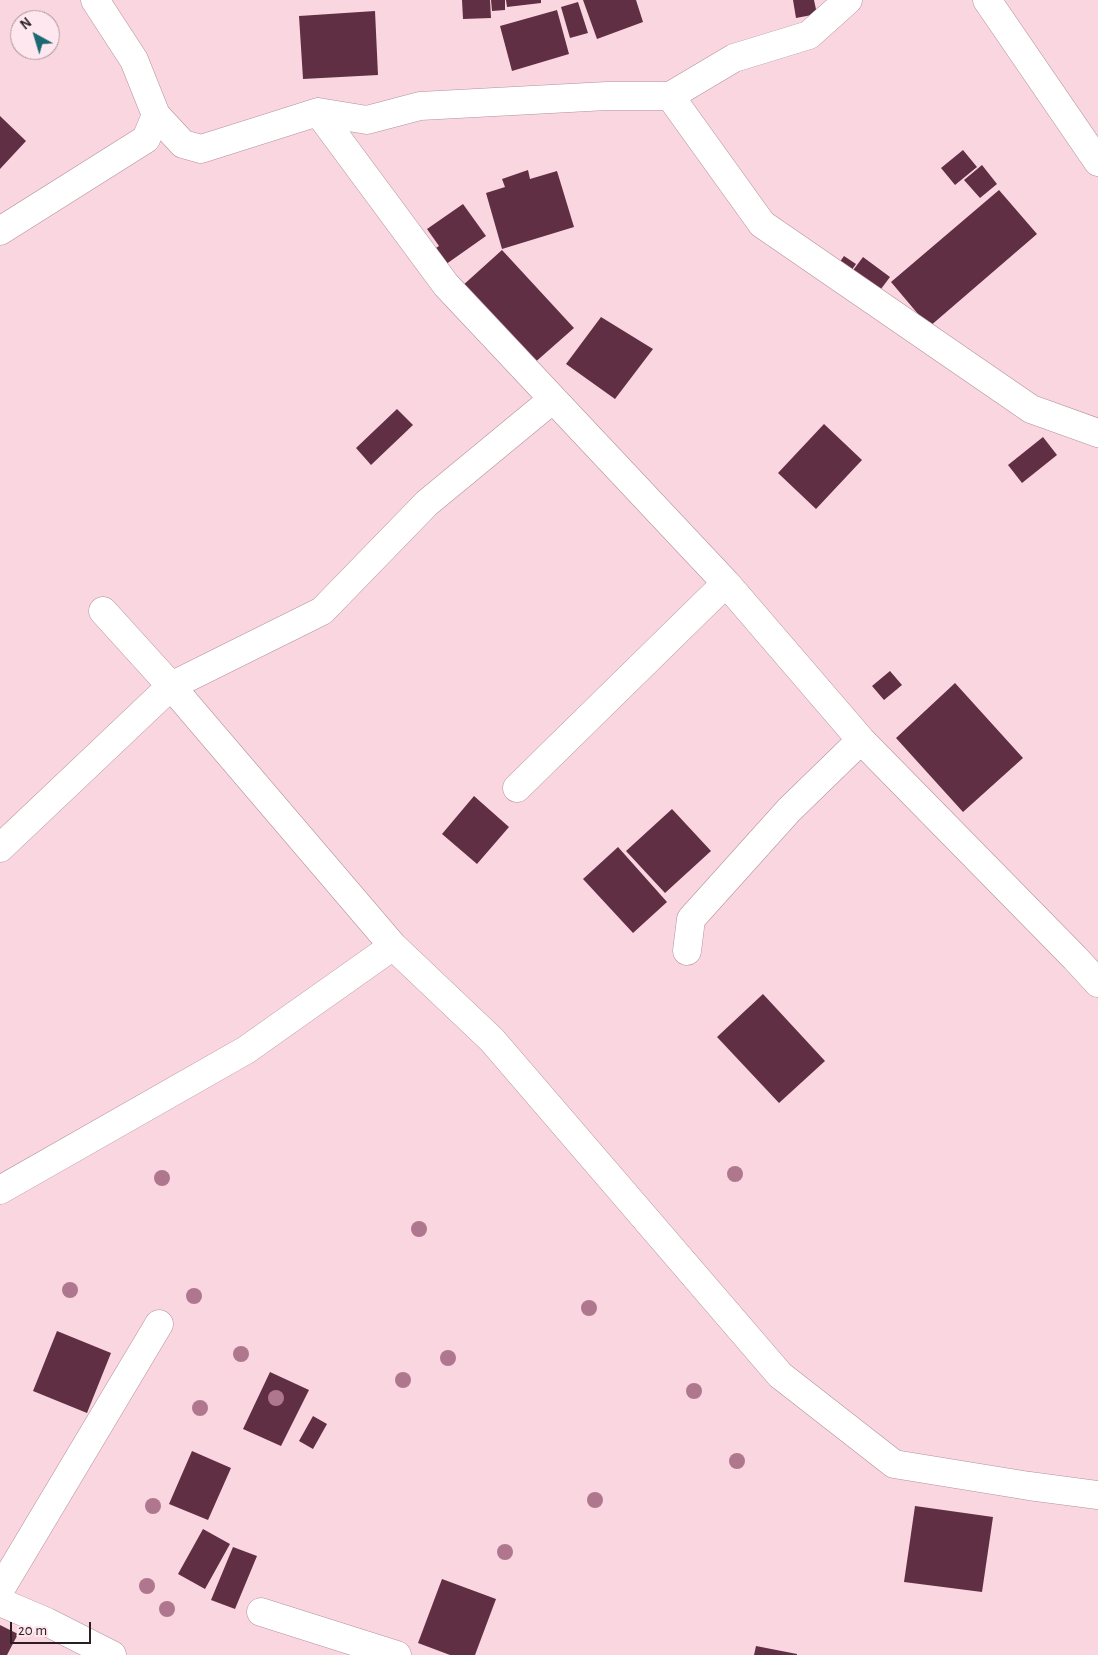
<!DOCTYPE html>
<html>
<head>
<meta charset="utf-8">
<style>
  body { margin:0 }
  #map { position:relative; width:1098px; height:1655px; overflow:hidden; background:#fad6e1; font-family:"Alegreya Sans",sans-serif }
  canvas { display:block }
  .north { position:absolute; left:10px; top:10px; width:50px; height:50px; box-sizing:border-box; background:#fee7ee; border:1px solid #aa979c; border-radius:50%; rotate:321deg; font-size:14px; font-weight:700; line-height:20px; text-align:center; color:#2b1e22 }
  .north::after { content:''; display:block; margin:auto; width:18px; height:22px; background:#1d6971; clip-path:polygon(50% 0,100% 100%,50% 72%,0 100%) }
  .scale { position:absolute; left:10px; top:1622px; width:81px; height:22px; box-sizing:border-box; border:2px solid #2b1e22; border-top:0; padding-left:6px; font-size:15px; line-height:18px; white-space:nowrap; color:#2b1e22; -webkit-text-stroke:4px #fee7ee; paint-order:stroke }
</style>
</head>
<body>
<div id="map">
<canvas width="1098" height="1655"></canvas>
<div class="north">N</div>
<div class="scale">20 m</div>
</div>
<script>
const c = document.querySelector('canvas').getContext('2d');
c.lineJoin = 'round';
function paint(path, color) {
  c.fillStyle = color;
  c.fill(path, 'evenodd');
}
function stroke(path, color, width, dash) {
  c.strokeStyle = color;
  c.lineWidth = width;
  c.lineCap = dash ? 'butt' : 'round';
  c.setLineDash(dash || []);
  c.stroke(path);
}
paint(new Path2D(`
  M462,0H490L491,18L463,19Z
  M491,0H505V10L492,11Z
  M506,0H541V3L507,7Z
  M583,0H636L643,22L597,39Z
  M793,0H814L817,14L796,18Z
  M578,2L588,33L570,38L561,7Z
  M557,10L569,54L512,71L500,26Z
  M375,11L378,75L303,79L299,16Z
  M0,116L26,141L0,169Z
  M963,150L977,167L955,185L941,168Z
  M982,165L997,184L980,198L964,180Z
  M528,170L530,179L557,171L574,227L502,249L486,193L505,187L502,179Z
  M999,190L1037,234L929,327L891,282Z
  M463,204L486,236L442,267L431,251L439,246L427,229Z
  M502,250L574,328L532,365L461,287Z
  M844,256L856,264L849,274L837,266Z
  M863,257L890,277L878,293L851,273Z
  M601,317L653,349L615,399L566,364Z
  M397,409L413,425L371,465L356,448Z
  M824,424L862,460L816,509L778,473Z
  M1043,437L1057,455L1022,483L1008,465Z
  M890,671L902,685L884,700L872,686Z
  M955,683L1023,758L963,812L896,738Z
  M474,796L509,827L477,864L442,834Z
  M672,809L711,851L665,893L626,851Z
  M618,847L667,902L633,933L583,879Z
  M763,994L825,1061L779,1103L717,1037Z
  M57,1331L111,1353L87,1413L33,1391Z
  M270,1372L309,1390L281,1446L243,1429Z
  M313,1416L327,1424L313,1449L299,1441Z
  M192,1451L231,1468L208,1520L169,1504Z
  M915,1506L993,1517L982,1592L904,1582Z
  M203,1529L230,1544L205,1589L178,1574Z
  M233,1547L257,1556L235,1609L211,1600Z
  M442,1579L496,1599L475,1655H450L418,1643Z
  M0,1625L18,1634L7,1655H0Z
  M756,1646L797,1654V1655H754Z`), '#612f43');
const minor = new Path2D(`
  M95,0L134,60L156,115L183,144L201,149L318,112L367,120L420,106L607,96H670L734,58L809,35L848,0
  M987,0L1098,162
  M670,96L762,224L1031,409L1098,433
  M318,112L446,285L726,583L861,740L1075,958L1098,983
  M0,231L146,139L156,115
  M103,611L171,686L393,946L492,1040L780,1375L894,1464L1029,1486L1098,1495
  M517,788L726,583
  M0,848L171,686L322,611L427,503L553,399
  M687,951L691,919L789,810L861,740
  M0,1190L246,1050L393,946
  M0,1590L159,1324
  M0,1602L47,1622L112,1655
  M261,1612L397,1655`);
stroke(minor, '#b3919c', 29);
stroke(minor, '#fff', 28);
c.fillStyle = '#af778d';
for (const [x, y] of [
  [735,1174],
  [162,1178],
  [419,1229],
  [70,1290],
  [194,1296],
  [589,1308],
  [241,1354],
  [448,1358],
  [403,1380],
  [694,1391],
  [276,1398],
  [200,1408],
  [737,1461],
  [595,1500],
  [153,1506],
  [505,1552],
  [147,1586],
  [167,1609]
]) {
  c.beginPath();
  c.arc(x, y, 8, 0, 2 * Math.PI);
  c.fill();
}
</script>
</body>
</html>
